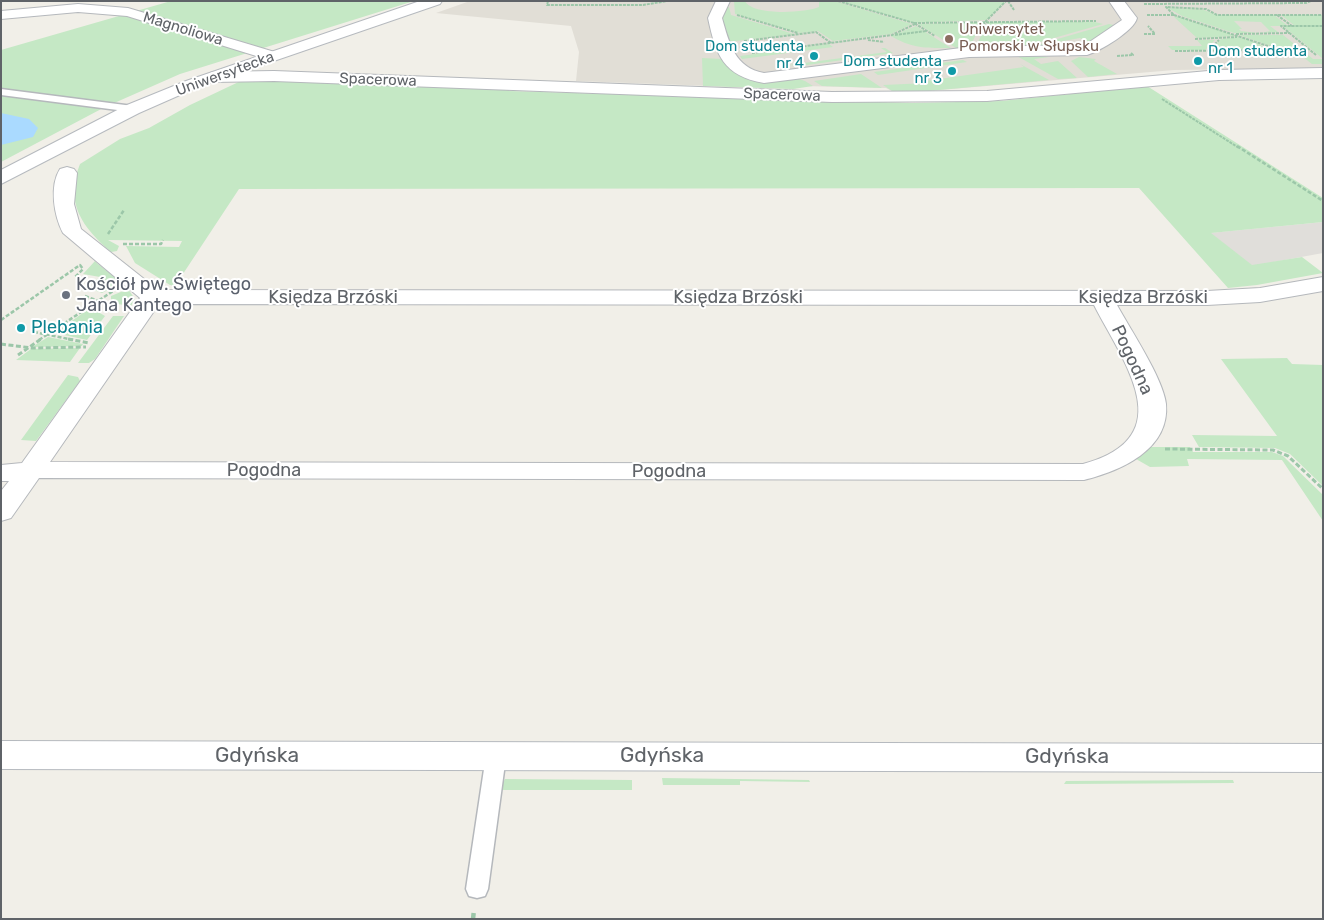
<!DOCTYPE html>
<html>
<head>
<meta charset="utf-8">
<style>
  body { margin:0 }
  #map { position:relative; width:1324px; height:920px; overflow:hidden; background:#f1efe8; font-family:Rubik,sans-serif }
  canvas { display:block }
  .frame { position:absolute; inset:0; border:2px solid #5f6368; pointer-events:none }
</style>
</head>
<body>
<div id="map">
<canvas width="1324" height="920"></canvas>
<div class="frame"></div>
</div>
<script>
const c = document.querySelector('canvas').getContext('2d');
c.lineJoin = 'round';
function paint(path, color) {
  c.fillStyle = color;
  c.fill(path, 'evenodd');
}
function stroke(path, color, width, dash) {
  c.strokeStyle = color;
  c.lineWidth = width;
  c.lineCap = dash ? 'butt' : 'round';
  c.setLineDash(dash || []);
  c.stroke(path);
}
function label(font, color, halo, rows, align = 'center') {
  c.font = font + ' Rubik,sans-serif';
  c.lineWidth = 4;
  c.setLineDash([]);
  c.textBaseline = 'middle';
  c.strokeStyle = halo;
  c.fillStyle = color;
  for (const [text, x, y, turn = 0] of rows) {
    c.save();
    c.translate(x, y);
    c.rotate((+turn || 0) * Math.PI / 180);
    c.textAlign = isNaN(turn) ? turn : align;
    if (halo) c.strokeText(text, 0, 0);
    c.fillText(text, 0, 0);
    c.restore();
  }
}
paint(new Path2D(`
  M1323,222V253L1252,266L1210,233Z`), '#e0deda');
paint(new Path2D(`
  M470,1H1323V68L1174,70L928,91H892L886,88L803,86L793,89L576,81L579,52L571,26L436,13Z`), '#e1ded6');
paint(new Path2D(`
  M171,1H414L180,74L112,104L1,89V50Z
  M734,1H745C752,16 805,13 819,7V1H834L912,24L891,34L833,41L818,31L800,33L735,14Z
  M839,1H1003L1005,2L986,20L913,23Z
  M726,7H729L731,15L794,34L727,42L721,14Z
  M1168,8L1204,10L1217,15H1274L1288,26H1270L1278,32L1261,33L1270,31L1261,22L1234,21L1242,29H1239L1241,31L1257,33H1234L1182,16Z
  M1281,15H1323V26H1295Z
  M1174,17H1179L1236,36L1197,38Z
  M983,22L969,48H956L918,24Z
  M988,22H1095L1103,24L1019,48H975Z
  M1109,24L1118,26L1092,44L1080,38L1058,42L1073,50H1020Z
  M916,26L951,48C927,48 913,49 891,36Z
  M1283,26H1323V58H1322Z
  M1239,35H1283L1313,59H1323V64H1312L1303,57Z
  M1240,37L1261,45L1266,50L1212,49L1221,39Z
  M1197,40H1215L1205,50H1172L1168,46H1202Z
  M829,44L833,47L742,59L740,56Z
  M881,48H885L893,53L800,66L789,65L887,52Z
  M1015,55L1049,57L1034,59L1041,64L1058,61L1077,78L1058,79Z
  M1079,57L1096,59L1094,61L1117,74L1088,77L1071,61Z
  M702,58L722,59L738,74L796,78L805,81L813,86L793,89L703,86Z
  M963,60L967,62L878,75L874,72Z
  M1020,64L1049,80L928,91H892L883,85L927,83L925,81L1024,67Z
  M861,74L882,88L822,86L814,81Z
  M247,78L510,87L509,91L912,103L1001,101L1147,86L1323,198V222L1211,233L1252,265L1302,257L1323,273L1257,285L1228,288L1139,188L239,189L175,286L170,285L135,263L126,246L179,247L182,241L108,240L119,246L117,251L111,252C83,228 64,203 80,164L120,139L149,128L190,105Z
  M1,93L105,107L1,162Z
  M95,261L98,264L122,283L102,293L94,290L103,284L94,282L100,277L83,274Z
  M128,289L135,299L131,306L111,303V296Z
  M93,309L105,316L87,340L55,333L87,310Z
  M113,316H124L95,359L89,363H78Z
  M48,337L83,344L82,346L32,347Z
  M80,348L70,362L16,360L31,349Z
  M1287,358L1292,364L1323,365V486L1290,454L1275,448L1199,447L1192,435L1277,436L1221,359Z
  M68,375L78,377L80,381L36,441L21,440Z
  M1148,447H1190L1193,452H1272L1283,456L1323,495V521L1282,460L1187,459L1189,466L1150,467L1136,459Z
  M662,778L809,780L810,782L740,781V785H663Z
  M505,779L632,780V790H499Z
  M1233,780L1234,783L1064,784L1066,781Z`), '#c5e8c5');
paint(new Path2D(`
  M1,113L29,119L38,128L33,137L1,145Z`), '#aadaff');
const lane = new Path2D(`
  M1,89L133,106L138,109L133,112L1,95Z
  M496,748L503,751L506,756L488,889L485,896L477,898L469,896L466,889L486,756L489,751Z`);
const street = new Path2D(`
  M716,1H730L722,18C729,43 735,68 764,73L969,47L1085,45L1122,20L1109,1H1124L1137,18C1134,31 1100,51 1087,55L969,57L764,83C723,76 716,55 708,18Z
  M78,4L128,8L278,53L280,56L278,59H266L127,16L78,12L1,19V11Z
  M1323,68V78L1219,80L987,101L832,102L274,81L212,82L204,77L212,72L274,71L832,92L987,91L1219,70Z
  M67,167L74,169L77,173L74,204L81,229L158,290L1207,291L1260,288L1323,277V291L1260,302L1207,305H1117C1130,329 1163,378 1166,404C1170,450 1120,471 1084,480L39,478L11,518L1,521V491L9,481H1V465L22,463L140,298L63,233C54,216 49,186 60,169ZM159,304L1094,305C1123,362 1183,437 1083,464L50,462Z`);
const secondary = new Path2D(`
  M420,1H442L440,4L198,87L139,113L1,184V170L127,105L186,81Z
  M1,741L1323,744V772L1,769Z`);
stroke(lane, '#b5b8bc', 3);
stroke(street, '#b5b8bc', 2);
stroke(secondary, '#b6babf', 2);
stroke(new Path2D(`
  M475,1H502
  M548,1L547,5H643L667,1
  M838,1L914,23L935,36
  M1008,1L1014,10
  M1144,4L1306,3L1311,1
  M737,15L798,33
  M1147,15H1174L1166,7L1206,9L1217,15H1323
  M1174,15L1289,53
  M1277,15L1292,26
  M914,23L1096,21
  M980,33L986,21L1006,1
  M1144,34H1155L1148,26
  M1236,34L1290,33
  M895,35L926,31
  M1195,39L1237,37
  M868,40L884,42
  M744,41L816,32L831,43
  M1209,50L1219,40
  M1175,51L1277,50
  M752,53L892,35L915,24
  M1316,55L1281,26H1323
  M1117,56L1133,55L1131,53
  M1162,99L1239,148`), '#9cc7a9', 2, [3, 1]);
stroke(new Path2D(`
  M1237,146L1323,201
  M108,234L124,210
  M123,244H161L163,240
  M85,296L115,307
  M1,320L80,265L83,269L74,278
  M34,332L74,340
  M39,340L113,291`), '#9cc7a9', 2.5, [4, 2]);
stroke(new Path2D(`
  M68,339L89,343
  M1,344L32,348L86,347
  M18,355L41,339
  M1165,449L1273,450L1288,456L1323,489`), '#9cc7a9', 3, [5, 2.5]);
stroke(new Path2D(`
  M473,919L474,910`), '#9cc7a9', 4.5, [6, 3]);
paint(lane, '#fff');
paint(street, '#fff');
paint(secondary, '#fff');
for (const [x, y, r, color] of [
  [949,39,5,"#8d6e63"],
  [814,56,5,"#0f9aa8"],
  [1198,61,5,"#0f9aa8"],
  [952,71,5,"#0f9aa8"],
  [66,295,5,"#6b7280"],
  [21,328,5,"#0f9aa8"]
]) {
  const dot = new Path2D();
  dot.arc(x, y, r, 0, 2 * Math.PI);
  c.fillStyle = color;
  c.fill(dot);
  stroke(dot, '#fff', 2);
}
label('15px', '#5f6368', '#fff', [
  ["Magnoliowa",183,29,17],
  ["Uniwersytecka",225,74,-20],
  ["Spacerowa",378,80,2],
  ["Spacerowa",782,95,2]
]);
label('15px', '#785e54', '#fff', [
  ["Uniwersytet",959,30],
  ["Pomorski w Słupsku",959,47]
], 'left');
label('15px', '#0d838f', '#fff', [
  ["Dom studenta",804,47],
  ["nr 4",804,64],
  ["Dom studenta",1208,52,"left"],
  ["nr 1",1208,69,"left"],
  ["Dom studenta",942,62],
  ["nr 3",942,79]
], 'right');
label('18px', '#5b616d', '#fff', [
  ["Kościół pw. Świętego",76,285],
  ["Jana Kantego",76,306]
], 'left');
label('18px', '#5f6368', '#fff', [
  ["Księdza Brzóski",333,298],
  ["Księdza Brzóski",738,298],
  ["Księdza Brzóski",1143,298],
  ["Pogodna",1132,360,65],
  ["Pogodna",264,471],
  ["Pogodna",669,472]
]);
label('18px', '#0d838f', '#fff', [
  ["Plebania",31,328]
], 'left');
label('21px', '#5f6368', '#fff', [
  ["Gdyńska",257,756],
  ["Gdyńska",662,756],
  ["Gdyńska",1067,757]
]);
</script>
</body>
</html>
